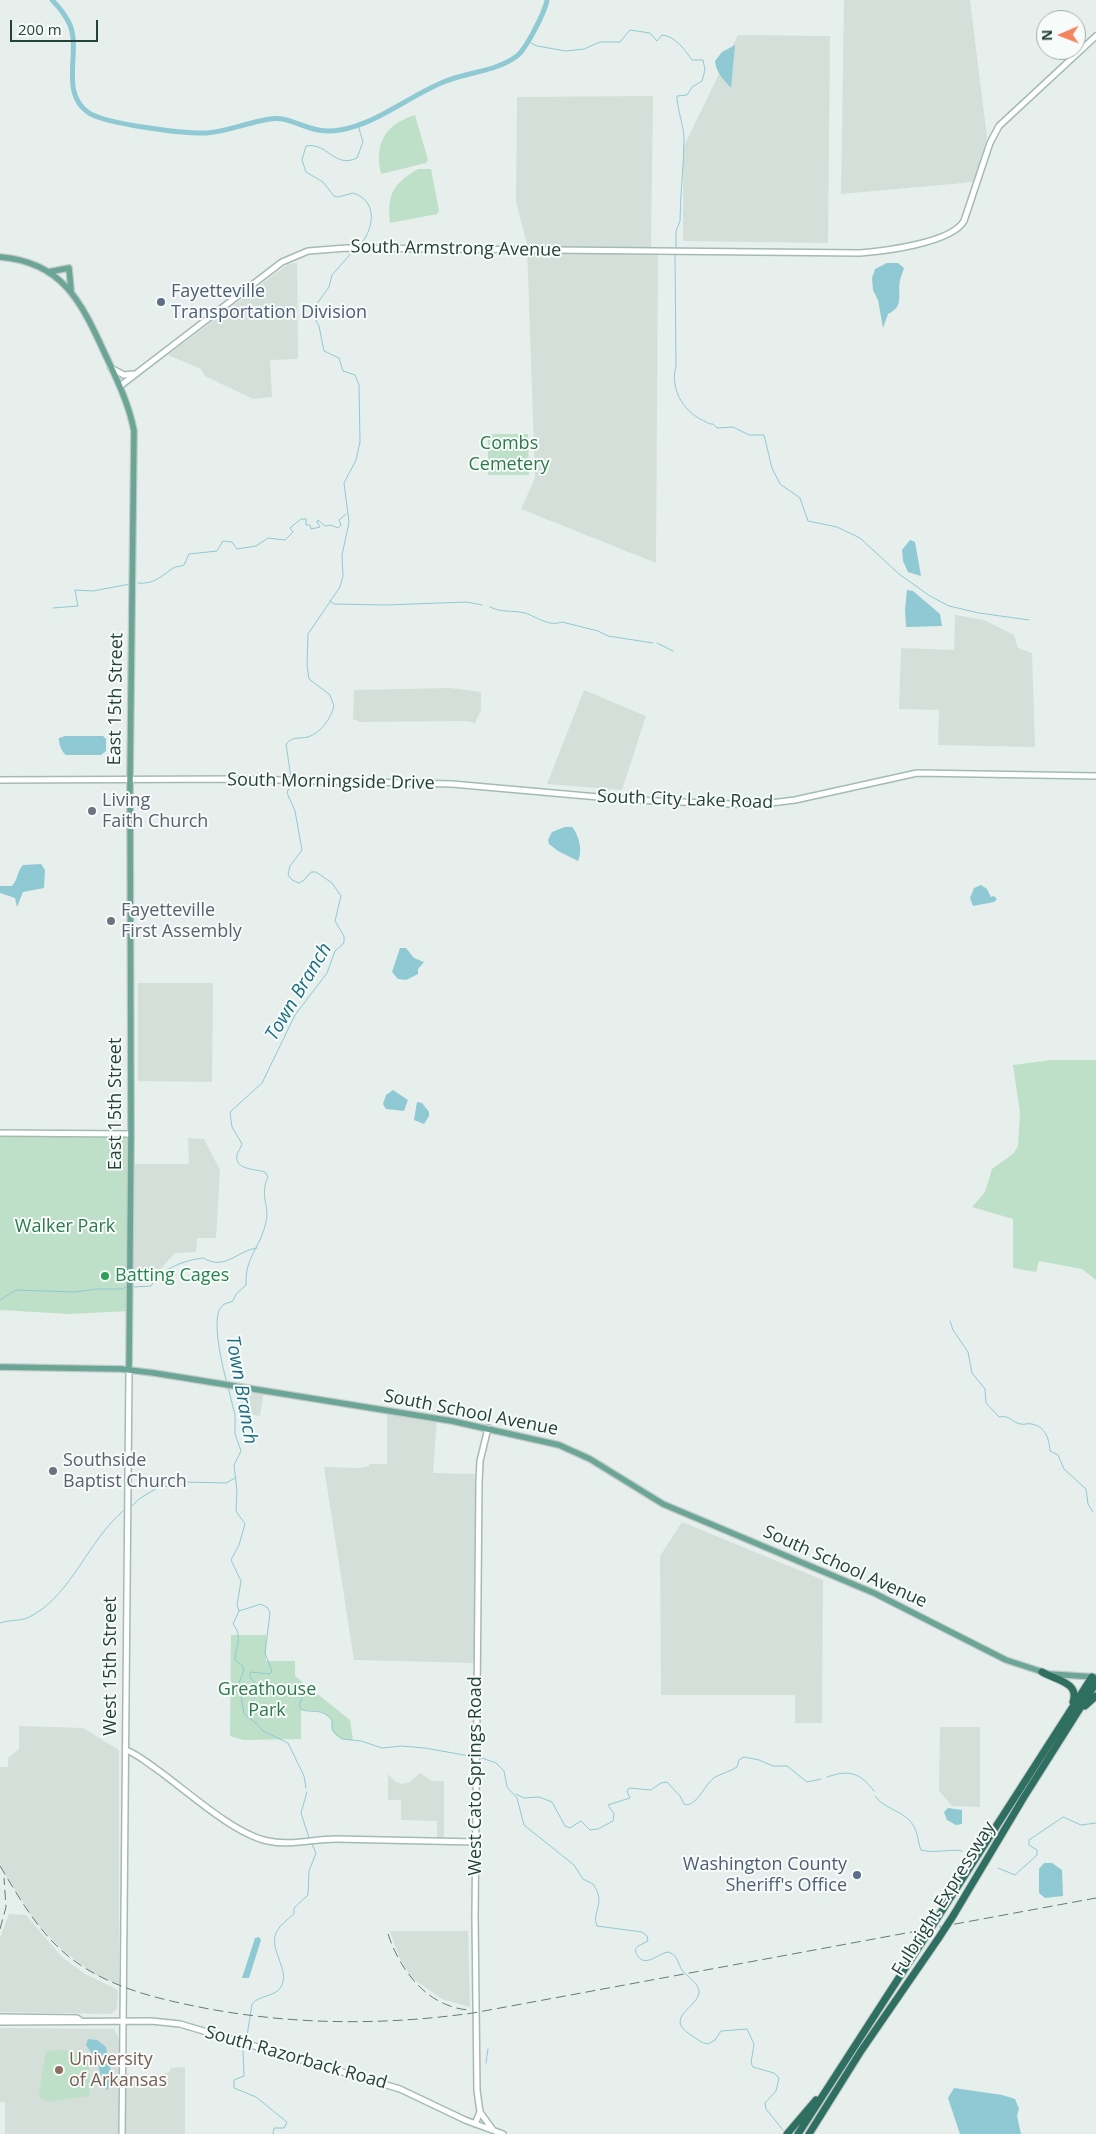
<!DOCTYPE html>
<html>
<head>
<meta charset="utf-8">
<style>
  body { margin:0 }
  #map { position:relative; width:1096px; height:2134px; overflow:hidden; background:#e6efeb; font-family:"Open Sans",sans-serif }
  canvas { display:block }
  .north { position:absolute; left:1036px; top:10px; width:50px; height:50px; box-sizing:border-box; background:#f7fbf9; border:1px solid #a3b1ad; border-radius:50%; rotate:269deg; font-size:14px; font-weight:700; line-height:20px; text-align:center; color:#24423a }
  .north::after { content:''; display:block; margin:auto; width:18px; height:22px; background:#f4845f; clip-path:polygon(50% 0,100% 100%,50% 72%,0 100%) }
  .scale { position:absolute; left:10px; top:20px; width:88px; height:22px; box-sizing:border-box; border:2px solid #24423a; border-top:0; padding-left:6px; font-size:15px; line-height:18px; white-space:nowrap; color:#24423a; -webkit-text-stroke:4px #f7fbf9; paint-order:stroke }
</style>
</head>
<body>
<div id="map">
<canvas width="1096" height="2134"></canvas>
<div class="north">N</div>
<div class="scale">200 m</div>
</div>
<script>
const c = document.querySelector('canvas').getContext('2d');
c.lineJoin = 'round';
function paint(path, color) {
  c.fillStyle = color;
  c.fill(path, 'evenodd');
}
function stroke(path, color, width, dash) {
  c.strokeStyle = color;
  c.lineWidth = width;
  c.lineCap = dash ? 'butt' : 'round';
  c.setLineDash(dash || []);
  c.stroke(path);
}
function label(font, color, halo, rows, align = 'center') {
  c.font = font + ' "Open Sans",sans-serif';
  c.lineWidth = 4;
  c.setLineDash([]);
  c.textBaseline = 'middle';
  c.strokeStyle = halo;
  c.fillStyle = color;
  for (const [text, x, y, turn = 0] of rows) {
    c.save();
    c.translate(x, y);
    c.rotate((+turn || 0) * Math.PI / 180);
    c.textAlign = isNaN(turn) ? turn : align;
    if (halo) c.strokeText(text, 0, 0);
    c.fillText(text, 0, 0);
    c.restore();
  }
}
paint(new Path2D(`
  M844,0H970L987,137L974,182L841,194Z
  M738,35L830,36L828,243L683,241V148Z
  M653,96L651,251H658L656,563L521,509L535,478L527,244L516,202L517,97Z
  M297,263L298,359L270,360L272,397L253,399L205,376L201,369L168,355L288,264Z
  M955,615L984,620L1014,635L1018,648L1032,653L1035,747L938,745L939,710L899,709L901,648L954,650Z
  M450,688L481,692V710L475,723L466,721L360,722L353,719L354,690Z
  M584,690L646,716L622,790L547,784Z
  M138,983H213L212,1082L138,1081Z
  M188,1138L204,1139L220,1170L216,1238H197L196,1252L175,1253L158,1272L130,1273L131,1164H189Z
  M245,1388L264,1391L260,1416L245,1413L241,1401Z
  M387,1410L437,1418L433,1473L475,1474V1663L354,1660L324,1467L360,1468L369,1466V1464H387Z
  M682,1522L823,1580L822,1723H795V1695H661L660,1556Z
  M19,1726L83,1728L119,1750V1978L124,1980V1987L94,1974L60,1948L35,1921L0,1866V1767H8V1758L19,1749Z
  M940,1727H980V1807L952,1806L939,1791Z
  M420,1773L432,1781H444V1841H437V1821L401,1820V1800H388V1774L396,1782L402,1784L410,1782Z
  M9,1914L26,1915L62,1957L85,1974L118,1990L117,2009L111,2014L0,2012V1938Z
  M390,1931H468L470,2007L442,1999L411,1977L399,1957Z
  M0,2028L114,2029L119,2039L118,2134H5V2102H0Z
  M185,2067V2134H122V2072L152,2078L169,2072L171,2068Z`), '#d4dfda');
paint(new Path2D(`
  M415,115L428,160L426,163L381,174C374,144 385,124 415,115Z
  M418,169H431L439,211L437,214L390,223C387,193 393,184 418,169Z
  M488,434H528L529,475H488Z
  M1051,1060H1096V1280L1082,1269L1039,1261L1036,1272L1013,1268V1219L972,1207L985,1192L992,1169L1014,1153L1018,1146L1020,1112L1013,1065Z
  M0,1133L131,1134L130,1311L69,1314L0,1310Z
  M231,1635H266V1661H295V1676L350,1720L353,1740C338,1740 330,1735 332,1720L321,1711L301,1710V1739L244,1740L230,1736Z
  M58,2050C92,2050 91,2067 89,2096L49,2102L41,2098L39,2092L46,2052Z`), '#bfe0c8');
paint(new Path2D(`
  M735,45L731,88C724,80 716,73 715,61L722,52Z
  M887,263H898L904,268C903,272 901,276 900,280C897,295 905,306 888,314L883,328L878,300L873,290L872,278L875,269Z
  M910,540L915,542L921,576L908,572L903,561L902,550Z
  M907,590L913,591L940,614L942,626L906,627L905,610Z
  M65,736H103L106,739V751L101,755H66C62,753 58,742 59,738Z
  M565,827H572C579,835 583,851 578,861L558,851L549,844L548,840L552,832Z
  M41,864L45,870L44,888L23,892L17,907L15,898L0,893V886H12C18,880 17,871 23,865Z
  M981,885L987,889L991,897L994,896L997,899L994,902L973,906L970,898L974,888Z
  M400,948H406L414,958L424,962L418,969V974L406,980L398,979L392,972Z
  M393,1090L408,1100L404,1111L386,1109L383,1104L386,1095Z
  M417,1102L422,1103L429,1112V1116L424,1124L414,1120Z
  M948,1808L962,1810V1824L956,1825L947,1820L944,1812Z
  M1044,1863H1052L1062,1870L1063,1896L1045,1898L1039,1893V1869Z
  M259,1937L261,1940L249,1978H242L255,1938Z
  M88,2039L97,2040L106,2047L111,2072L108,2090L104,2087L97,2061L86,2045Z
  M954,2088L1002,2095L1015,2099L1019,2109L1017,2116L1021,2134H960L948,2098Z`), '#8ec9d4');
stroke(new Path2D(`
  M529,42L537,46L566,51L584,49L600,42H620L630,30L650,33L657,41L662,35C675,36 685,50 692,60H703L705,70L702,81L692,87L687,95L677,96C676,104 684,127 684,139C684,166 680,194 680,221L676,231V248
  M358,125L363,142L357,158C334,169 328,142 306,146L302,160L306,172L323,182L334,196L338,197L353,193C379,201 374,230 359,246
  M675,254L676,366C670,388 682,410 702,420C707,422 707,424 713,424L717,428L733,427L749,435H764L772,468L780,484L800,498L808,521L837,527L860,538L899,574L930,596L949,606L979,613L1029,620
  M138,583C153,585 162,576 173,568C176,566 180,567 184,565L189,554L217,551L223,541L232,542L237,549L256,546L268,538L285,540L293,532L290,528L301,519H306V525H310L311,529L320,527L317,522L318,520L325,526L331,525L338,528L341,525L339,520L346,514
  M330,601L334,604L386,605L467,602L482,605
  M490,607C501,613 513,610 525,613C537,617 549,627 562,622L598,631L608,636L653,643
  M53,608L78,606L75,590L93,591L130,584
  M657,643L673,651
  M291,778L286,744C293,736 299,739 308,737C321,733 331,718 334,706L330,695L309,679L307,665L308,634L340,587L343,576L342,555L349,522L344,483L356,460L360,442L359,385L355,375L343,371L339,358L324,351L319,326L314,317L316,305L329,287L332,275L354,250
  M134,1287L151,1286C160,1269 185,1260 203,1258C226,1271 236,1251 257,1248
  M0,1300L16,1290L74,1292L97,1289H122L126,1287
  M950,1321L953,1330L968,1352L972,1373L985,1389L986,1403L999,1417C1010,1415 1010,1421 1020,1424C1024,1425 1028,1423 1032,1424C1046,1427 1049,1439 1050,1451L1058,1455L1064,1469L1086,1489L1088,1504L1093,1512
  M227,1383C223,1369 210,1316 222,1306C224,1303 229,1303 233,1301L236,1294L246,1285C245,1256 260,1249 266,1222C270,1205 259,1196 268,1177L265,1172C256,1169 234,1170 237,1155C238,1151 241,1148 242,1144L232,1127L230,1112L262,1083L295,1015L327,973L335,951L344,943V936L335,921L341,896L332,883L316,872H311L304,880L299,883L292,880L288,875L290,866L302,850L295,811L287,793L291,782
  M228,1387L235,1415V1434L241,1451L234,1465L237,1491L236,1511L245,1524L239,1545L231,1560L241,1581L237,1605L239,1611L233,1624C243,1636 236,1646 235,1660L242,1665L244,1670L239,1683L244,1714L256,1723L263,1731L288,1743L304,1776L306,1788
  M132,1506L139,1499L162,1485L172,1488L187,1482L226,1483L235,1478
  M239,1611L261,1604L268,1608L270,1613L265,1653L272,1671L270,1674L250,1672V1677C258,1688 266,1693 279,1696C289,1692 294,1686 302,1698L299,1705L302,1710C315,1713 322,1708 332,1720V1730L342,1739L361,1741L382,1748L401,1746L425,1748L475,1757
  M0,1623C11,1619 23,1622 33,1615C72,1593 88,1541 123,1511
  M479,1757L496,1763L504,1771L507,1787L517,1798L524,1825L574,1865L583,1879L593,1884C607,1904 591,1911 597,1926L642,1932L647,1936L648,1941L638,1946L635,1950C642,1972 658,1953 668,1952C678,1955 677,1962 682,1970C687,1977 698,1982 699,1991C700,2007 662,2017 691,2035C697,2039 701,2043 708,2044L715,2040L721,2031L747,2029L754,2044L751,2063L753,2067L774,2073L779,2078L776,2091L765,2103L766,2109L783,2130
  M827,1777C850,1769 860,1773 874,1791
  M307,1792L301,1813L309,1838
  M516,1794L524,1798L539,1797L552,1802L565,1826L570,1828L581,1821L590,1830L598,1829L613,1821L614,1814L608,1805L630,1798L627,1791L629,1788L651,1790L661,1783L667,1782L680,1796L684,1804L688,1805C701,1800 704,1785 715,1777C721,1774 729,1772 737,1767L739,1760L744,1757L759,1760L773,1766H787L807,1782L821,1779
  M875,1796C883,1808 900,1810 910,1821C919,1831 917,1841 921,1850C935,1854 953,1848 962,1851
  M998,1868L1015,1875L1037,1855V1850L1029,1845V1840L1063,1817L1081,1825L1096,1823
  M247,2036L252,2004C259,1995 275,1997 281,1987C291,1969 267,1949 277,1931C281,1924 288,1919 294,1914V1908L308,1895L309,1871L316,1853L312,1844
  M243,2049L244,2076L234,2080V2088L256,2097L287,2122L284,2128H274L273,2134
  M486,2063L488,2049`), '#8ec9d4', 1);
stroke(new Path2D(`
  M52,0C59,7 66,16 70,25C81,53 59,93 89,113C106,124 185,134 207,133C229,131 249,122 270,119C293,115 310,136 340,130C379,123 410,95 446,81C469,72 497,71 517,56C526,49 545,12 547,0`), '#8ec9d4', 5);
const secondary = new Path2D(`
  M111,368L124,375L133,374
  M120,386L282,262L308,251L347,248L860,253C885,251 951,243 964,221L990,143L999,126L1096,36
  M0,780L237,779L452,784L632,800L755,805L795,800L917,773L1096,776
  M0,1133L131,1134
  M126,1750C137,1754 146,1762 155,1768C185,1789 233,1834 268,1841C290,1846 314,1839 336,1839L476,1842
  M0,2017L77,2018L80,2020
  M0,2022L151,2021L180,2024L400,2089L465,2120L503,2134
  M480,2112L493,2130
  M475,2124L480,2112L477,2090L475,1917L479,1482L480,1461L488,1428
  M122,2134L129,1370`);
const primary = new Path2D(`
  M0,257C64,262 82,304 106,356C117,380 129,404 134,431L130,780L131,1134L129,1370
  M48,272L69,268L71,290
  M0,1367L121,1369L154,1373L452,1421L559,1445L590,1459L663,1504L874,1593L1006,1660L1049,1674L1096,1677`);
const highway = new Path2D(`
  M1042,1672C1055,1680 1080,1682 1073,1702
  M1085,1706L1096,1696
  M936,1920L1092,1677L1095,1682L1094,1686L1024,1797L953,1916
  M787,2134L816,2100
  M798,2134L922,1942
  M809,2134L861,2051L938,1939`);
stroke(secondary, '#a4bbb3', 8);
stroke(primary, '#c2cac8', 8);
stroke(highway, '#c2cac8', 9);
stroke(secondary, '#fff', 5);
stroke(primary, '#6aa596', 5.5);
stroke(highway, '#2f6f62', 7);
stroke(new Path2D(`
  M0,1866C17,1894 34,1925 60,1949C97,1983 145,1996 194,2006C287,2025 380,2026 473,2013L1096,1898
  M0,1929L6,1907L4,1878
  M388,1934C400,1971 428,2007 469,2010`), '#5f7d75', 1, [10, 5]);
const highwayBridge = new Path2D(`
  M938,1939L953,1916
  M922,1942L936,1920`);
stroke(highwayBridge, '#c2cac8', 9, []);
stroke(highwayBridge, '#2f6f62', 7);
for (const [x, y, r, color] of [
  [161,302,5,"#5c6f8a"],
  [92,811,5,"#6b7280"],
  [111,921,5,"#6b7280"],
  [105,1276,5,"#2e9e5b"],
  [53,1471,5,"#6b7280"],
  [857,1875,5,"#5c6f8a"],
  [59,2070,5,"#8d6e63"]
]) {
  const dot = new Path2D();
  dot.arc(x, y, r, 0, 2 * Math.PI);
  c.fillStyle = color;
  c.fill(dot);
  stroke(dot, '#f7fbf9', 2);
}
label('18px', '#24423a', '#f7fbf9', [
  ["South Armstrong Avenue",456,249,1],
  ["East 15th Street",116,699,-89],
  ["South Morningside Drive",331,782,1],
  ["South City Lake Road",685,800,2],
  ["East 15th Street",116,1104,-90],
  ["South School Avenue",471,1413,11],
  ["South School Avenue",845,1567,24],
  ["West 15th Street",111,1666,-90],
  ["West Cato Springs Road",476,1776,-90],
  ["Fulbright Expressway",944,1899,-58],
  ["South Razorback Road",296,2058,16]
]);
label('18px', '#4e5e75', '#f7fbf9', [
  ["Fayetteville",171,292],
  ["Transportation Division",171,313],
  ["Washington County",847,1865,"right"],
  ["Sheriff's Office",847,1886,"right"]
], 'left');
label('18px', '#2d7a4b', '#f7fbf9', [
  ["Combs",509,444],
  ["Cemetery",509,465],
  ["Walker Park",65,1227],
  ["Greathouse",267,1690],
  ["Park",267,1711]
]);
label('18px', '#5b616d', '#f7fbf9', [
  ["Living",102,801],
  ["Faith Church",102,822],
  ["Fayetteville",121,911],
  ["First Assembly",121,932],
  ["Southside",63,1461],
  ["Baptist Church",63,1482]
], 'left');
label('18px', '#27864d', '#f7fbf9', [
  ["Batting Cages",115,1276]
], 'left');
label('18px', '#785e54', '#f7fbf9', [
  ["University",69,2060],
  ["of Arkansas",69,2081]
], 'left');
label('italic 19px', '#1c6f80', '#f7fbf9', [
  ["Town Branch",299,992,-59],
  ["Town Branch",241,1390,80]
]);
</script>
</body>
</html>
